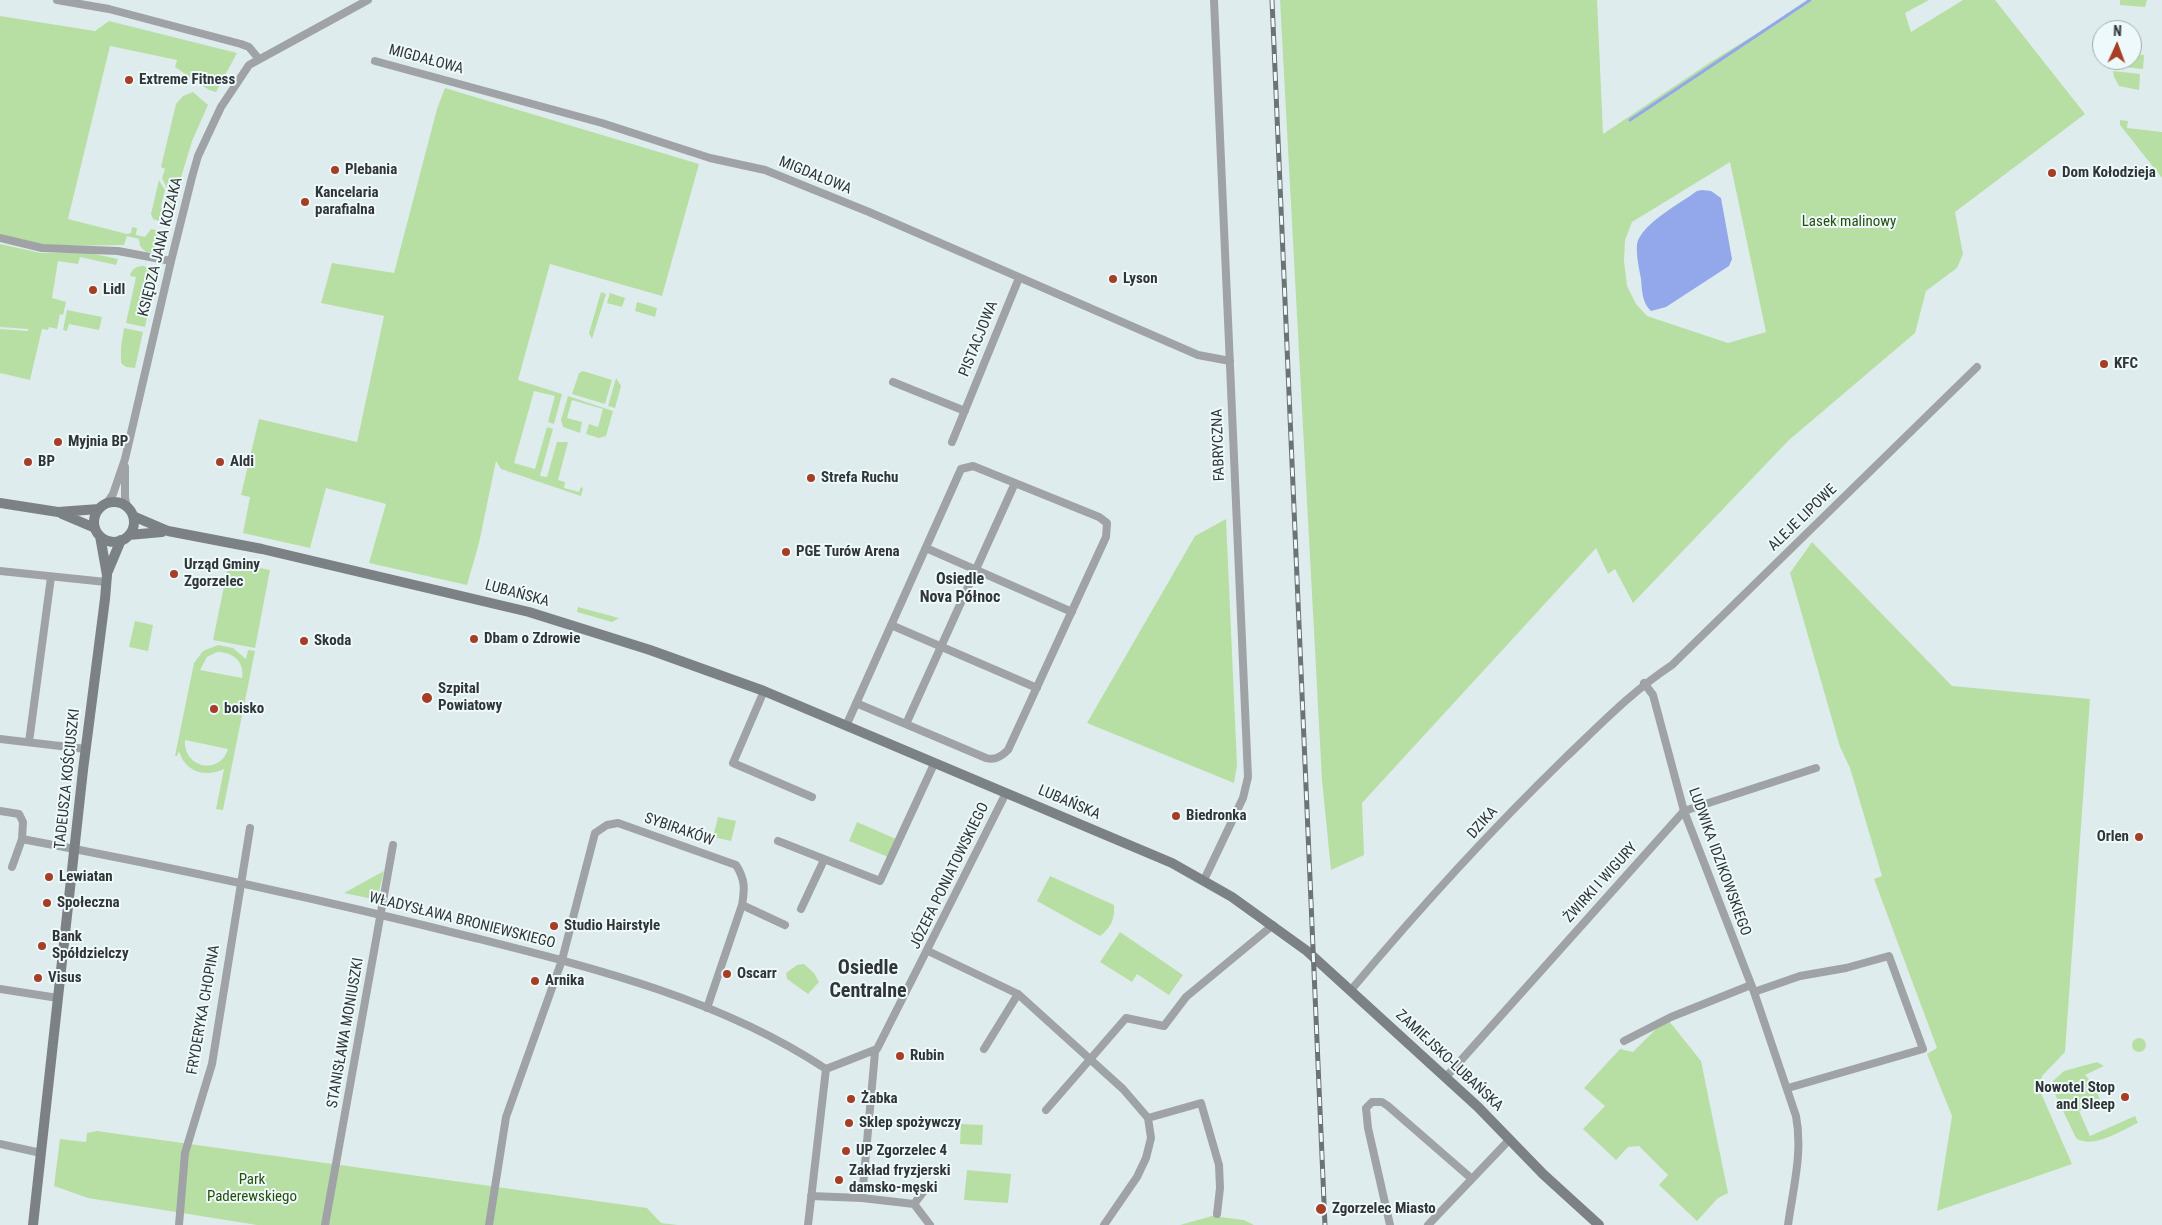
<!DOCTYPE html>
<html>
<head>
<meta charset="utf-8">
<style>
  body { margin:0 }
  #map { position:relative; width:2162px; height:1225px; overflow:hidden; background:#dfeced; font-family:"Roboto Condensed",sans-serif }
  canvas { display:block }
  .north { position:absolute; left:2092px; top:20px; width:50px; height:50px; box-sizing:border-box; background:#edf9fa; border:1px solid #a2abac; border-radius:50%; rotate:2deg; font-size:14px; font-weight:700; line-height:20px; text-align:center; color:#313536 }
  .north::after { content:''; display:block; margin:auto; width:18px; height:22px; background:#a63d24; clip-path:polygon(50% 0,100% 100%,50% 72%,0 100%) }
</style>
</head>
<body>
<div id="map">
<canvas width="2162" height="1225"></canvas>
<div class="north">N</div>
</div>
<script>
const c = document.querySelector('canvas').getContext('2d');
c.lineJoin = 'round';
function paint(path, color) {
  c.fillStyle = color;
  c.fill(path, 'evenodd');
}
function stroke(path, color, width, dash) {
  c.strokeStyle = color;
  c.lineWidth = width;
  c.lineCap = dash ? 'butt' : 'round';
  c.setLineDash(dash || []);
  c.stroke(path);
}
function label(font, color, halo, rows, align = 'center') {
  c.font = font + ' "Roboto Condensed",sans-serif';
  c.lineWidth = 4;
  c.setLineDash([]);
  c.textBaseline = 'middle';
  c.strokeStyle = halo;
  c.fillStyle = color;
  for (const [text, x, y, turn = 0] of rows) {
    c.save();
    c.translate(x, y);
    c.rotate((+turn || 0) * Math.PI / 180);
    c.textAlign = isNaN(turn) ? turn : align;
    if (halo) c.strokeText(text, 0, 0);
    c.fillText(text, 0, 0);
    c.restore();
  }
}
paint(new Path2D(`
  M1280,0H1597L1603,134L1709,63L1811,0H1929L1905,13L1911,32L1963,0H1995L2085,114L1955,212L1963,254L1957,268L1926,291L1915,333L1789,440L1633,603L1615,569L1608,574L1596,548L1362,803L1364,855L1331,870L1322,780ZM1730,162L1766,332L1728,343L1647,316L1636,304L1627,286L1624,261L1625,240L1632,222Z
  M2120,0H2147L2145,7L2120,5Z
  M0,16L95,31L109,21L237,53L216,92L209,90L175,67L177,60L110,46L68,219L127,234L131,233L132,227L137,228L136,235L145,237L151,229L165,232L160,253L146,252L140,246L139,239L127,236L124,245L49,246L0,234Z
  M2132,54L2144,55L2143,69L2114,66L2115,60H2132Z
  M2113,71L2140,74L2139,90L2119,86L2114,77Z
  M445,88L699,164L662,296L550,264L518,380L562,394L554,424L548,422L555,396L534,391L514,463L535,469L547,427L553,429L540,476L547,477L557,442H568L558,480L565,482L564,488L579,492L581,487L583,488L581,496L501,469L496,461L479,543L467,585L369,563L386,504L326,488L310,548L243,533L250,497L241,495L259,419L357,442L384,316L321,303L332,263L394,273L437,109Z
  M193,92L208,105L192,141L170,214L164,204L168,190L162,178L165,169L161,167L176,104L183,96Z
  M2120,120L2128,121L2127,128L2162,132V178L2120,125Z
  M159,180L165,190L161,206L167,219L166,223L153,219L151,214Z
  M0,244L41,253H90L118,259L116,265L80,257L78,264L58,261L52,298L66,302L63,315L60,314L57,329L49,327L48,330L42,329L30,380L0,373V329L28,331V329L0,327Z
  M144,266L151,269L156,275L145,327L126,323L136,277L130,276C132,268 137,266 144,266Z
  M601,292L606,294L592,339L589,333Z
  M610,293L625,298L622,307L607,303Z
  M637,302L657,308L655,317L635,311Z
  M67,310L102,317L99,330L69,324L67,331L63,330Z
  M124,328L143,332L135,368L126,367L121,363V347Z
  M583,371L612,380L605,404L572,394L579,373Z
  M616,378L621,386L615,408L608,406Z
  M568,396L613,411L606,436L599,438L586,434L589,424L598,427L603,409L572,400L567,418L582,422L580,433L563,427L561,420Z
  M1226,519L1237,765L1234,783L1087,723L1195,536Z
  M1812,542L1952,686L2090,699L2065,1052L2042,1076L2040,1091L2072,1164L1937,1211L1952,1116L1927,1054L1937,1048L1874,879L1882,876L1850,768L1840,747L1790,573Z
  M229,562L270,570L255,648L213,640Z
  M578,607L619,618L612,622L577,612Z
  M135,621L153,625L148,651L129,647Z
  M218,645L233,648L246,659L248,650L255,651L223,810L216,809L224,769C205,778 185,772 179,751L177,756H175L194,663L203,651ZM217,652C233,652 245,662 242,678L200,670L207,657ZM185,740L228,749C220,776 183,768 185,740Z
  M718,817L736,821L731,841L713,837Z
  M857,822L896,839L888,857L849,841Z
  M384,871L377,900L344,893Z
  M1050,876L1114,905C1115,918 1111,928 1100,936L1037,901Z
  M1120,932L1183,975L1169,995L1137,974L1132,982L1100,962Z
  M804,964L814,973L819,982L808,994L787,979L786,973L797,965Z
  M1669,1021L1701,1061L1728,1193L1718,1198L1697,1221L1659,1185L1668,1175L1639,1146L1628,1147L1616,1160L1583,1129L1605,1106L1584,1088L1620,1049L1633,1052L1660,1025Z
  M2132 1045a7 7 0 1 1 14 0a7 7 0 1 1-14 0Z
  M2097,1062L2104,1066L2085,1075L2094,1085L2101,1102L2079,1111L2090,1136L2135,1116L2138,1123C2122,1130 2092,1150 2076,1138L2053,1090V1081L2064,1071Z
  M961,1124L983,1125L982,1145L960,1144Z
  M97,1131L647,1208L661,1223L678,1225H257L88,1198L54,1186L60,1139L86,1142L87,1133Z
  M967,1170L1011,1174L1008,1203L964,1200Z
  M1212,1216L1244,1220L1254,1225H1180Z`), '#b7dfa4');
paint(new Path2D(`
  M1702,190L1711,191L1721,198L1732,259L1729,266L1666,307L1651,311C1642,303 1642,290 1641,279C1639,268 1636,255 1637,244C1641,224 1681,203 1697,191Z`), '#92a8eb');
stroke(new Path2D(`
  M1630,120L1810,0`), '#92a8eb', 3);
stroke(new Path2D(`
  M57,0L109,9L241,44L249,47L258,58
  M375,61L602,123L710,158L765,170L869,212L1198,355L1230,361
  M0,238L42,248L118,251L171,261
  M893,382L965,411
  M952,442L1019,278
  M125,467V498L127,507
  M107,503L113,494L125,459L171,261L192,177L198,156L221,107L249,65L368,0
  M926,548L1072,612
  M0,571L106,582
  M891,625L1037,688
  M1644,683L1653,695L1684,811L1754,992L1796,1116C1803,1152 1793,1189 1788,1225
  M764,691L733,763L812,797
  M906,724L1015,483
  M846,726L961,469L973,466L1099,517L1107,523L1106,537L1008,750C1002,756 995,761 986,758L856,703
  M0,739L86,749
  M29,742L51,577
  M0,811L19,814L23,822L22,839C171,867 320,899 467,936C590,967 719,998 826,1069
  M778,841L880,881L934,764
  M12,867L22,839
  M1204,880L1243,798L1248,777L1214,0
  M742,905L785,925
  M801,909L824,860
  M928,951L1018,994L1123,1089L1148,1118L1151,1138L1146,1158L1137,1177L1104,1225
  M0,989L58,998
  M1351,990C1418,910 1489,832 1564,759C1599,726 1631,692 1672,665L1977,367
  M1754,992L1800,976L1846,968L1889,956L1923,1049L1788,1088
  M1624,1041L1671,1017L1751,985
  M984,1049L1018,994
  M1446,1077L1684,811L1816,768
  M1046,1110L1126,1018L1164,1026L1186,997L1273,925
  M1148,1118L1201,1103L1219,1165L1220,1188L1217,1214
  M0,1144L41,1153
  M811,1196L862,1198L914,1204L924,1191
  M862,1198L875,1052
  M914,1204L930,1225
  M179,1225L185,1153L212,1064L250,828
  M325,1225L393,845
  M489,1225L506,1117L562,960L595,833L607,825L618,823L736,865C745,879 745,889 742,905L707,1008
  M808,1225L826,1069L877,1049L1006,793
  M1390,1225L1368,1128L1366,1108L1372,1102H1382L1388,1106L1472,1179
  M1428,1225L1510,1139`), '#9fa3a6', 8);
stroke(new Path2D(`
  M94 522a20 20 0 1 1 40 0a20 20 0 1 1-40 0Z
  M0,503L58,512L99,509
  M62,514L95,528
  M133,516L168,531L262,549L529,612L650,650L764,691L1172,863L1232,897L1307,951L1478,1107L1543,1174L1599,1225
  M129,535L162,532
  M108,571L121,540
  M33,1225L83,770L105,599L107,575L100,536`), '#7c8185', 10);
const rail = new Path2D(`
  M1272,0L1325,1225`);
stroke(rail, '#6c7374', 5);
stroke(rail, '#edf9fa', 3, [9]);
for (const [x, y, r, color] of [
  [129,80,5,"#a63d24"],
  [335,170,5,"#a63d24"],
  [2052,173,5,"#a63d24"],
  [305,202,5,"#a63d24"],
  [1113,279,5,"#a63d24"],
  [93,290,5,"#a63d24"],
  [2104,364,5,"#a63d24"],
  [58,442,5,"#a63d24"],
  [28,462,5,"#a63d24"],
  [220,462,5,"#a63d24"],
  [811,478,5,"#a63d24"],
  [786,552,5,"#a63d24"],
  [174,574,5,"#a63d24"],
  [474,639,5,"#a63d24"],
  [304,641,5,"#a63d24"],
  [427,698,6,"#a63d24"],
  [214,709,5,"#a63d24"],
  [1176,816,5,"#a63d24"],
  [2139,837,5,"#a63d24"],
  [49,877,5,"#a63d24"],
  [47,903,5,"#a63d24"],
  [554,926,5,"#a63d24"],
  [42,946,5,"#a63d24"],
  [727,974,5,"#a63d24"],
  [38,978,5,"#a63d24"],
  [535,981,5,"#a63d24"],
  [900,1056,5,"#a63d24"],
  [2125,1097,5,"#a63d24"],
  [851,1099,5,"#a63d24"],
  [849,1123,5,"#a63d24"],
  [846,1151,5,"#a63d24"],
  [839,1180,5,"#a63d24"],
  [1321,1209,6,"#a63d24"]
]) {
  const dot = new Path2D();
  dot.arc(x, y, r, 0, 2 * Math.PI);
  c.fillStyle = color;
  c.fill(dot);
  stroke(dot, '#edf9fa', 2);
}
label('15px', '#313536', '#edf9fa', [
  ["MIGDAŁOWA",426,60,15],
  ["MIGDAŁOWA",815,176,22],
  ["KSIĘDZA JANA KOZAKA",161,247,-76],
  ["PISTACJOWA",979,339,-68],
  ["FABRYCZNA",1219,445,-92],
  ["ALEJE LIPOWE",1803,518,-44],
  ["LUBAŃSKA",517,594,15],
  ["TADEUSZA KOŚCIUSZKI",68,779,-84],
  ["LUBAŃSKA",1069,803,23],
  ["DZIKA",1483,823,-48],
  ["SYBIRAKÓW",679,830,19],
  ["LUDWIKA IDZIKOWSKIEGO",1719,862,70],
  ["JÓZEFA PONIATOWSKIEGO",950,876,-64],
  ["ŻWIRKI I WIGURY",1601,883,-48],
  ["WŁADYSŁAWA BRONIEWSKIEGO",462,921,14],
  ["FRYDERYKA CHOPINA",204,1010,-80],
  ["STANISŁAWA MONIUSZKI",346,1033,-80],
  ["ZAMIEJSKO-LUBAŃSKA",1449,1061,43]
]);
label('bold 15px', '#313536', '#edf9fa', [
  ["Extreme Fitness",139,80],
  ["Plebania",345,170],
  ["Dom Kołodzieja",2062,173],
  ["Kancelaria",315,193],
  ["parafialna",315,210],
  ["Lyson",1123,279],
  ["Lidl",103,290],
  ["KFC",2114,364],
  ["Myjnia BP",68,442],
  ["BP",38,462],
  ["Aldi",230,462],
  ["Strefa Ruchu",821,478],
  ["PGE Turów Arena",796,552],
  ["Urząd Gminy",184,565],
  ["Zgorzelec",184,582],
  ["Dbam o Zdrowie",484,639],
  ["Skoda",314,641],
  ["Szpital",438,689],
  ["Powiatowy",438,706],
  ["boisko",224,709],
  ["Biedronka",1186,816],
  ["Orlen",2129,837,"right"],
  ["Lewiatan",59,877],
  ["Społeczna",57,903],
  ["Studio Hairstyle",564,926],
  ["Bank",52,937],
  ["Spółdzielczy",52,954],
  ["Oscarr",737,974],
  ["Visus",48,978],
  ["Arnika",545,981],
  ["Rubin",910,1056],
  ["Nowotel Stop",2115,1088,"right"],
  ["and Sleep",2115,1105,"right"],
  ["Żabka",861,1099],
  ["Sklep spożywczy",859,1123],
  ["UP Zgorzelec 4",856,1151],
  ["Zakład fryzjerski",849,1171],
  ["damsko-męski",849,1188],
  ["Zgorzelec Miasto",1332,1209]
], 'left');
label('15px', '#274f0c', '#edf9fa', [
  ["Lasek malinowy",1849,222],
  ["Park",252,1180],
  ["Paderewskiego",252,1197]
]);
label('bold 16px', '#313536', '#edf9fa', [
  ["Osiedle",960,580],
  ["Nova Północ",960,598]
]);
label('bold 20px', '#313536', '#edf9fa', [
  ["Osiedle",868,969],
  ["Centralne",868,992]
]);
</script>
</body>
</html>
